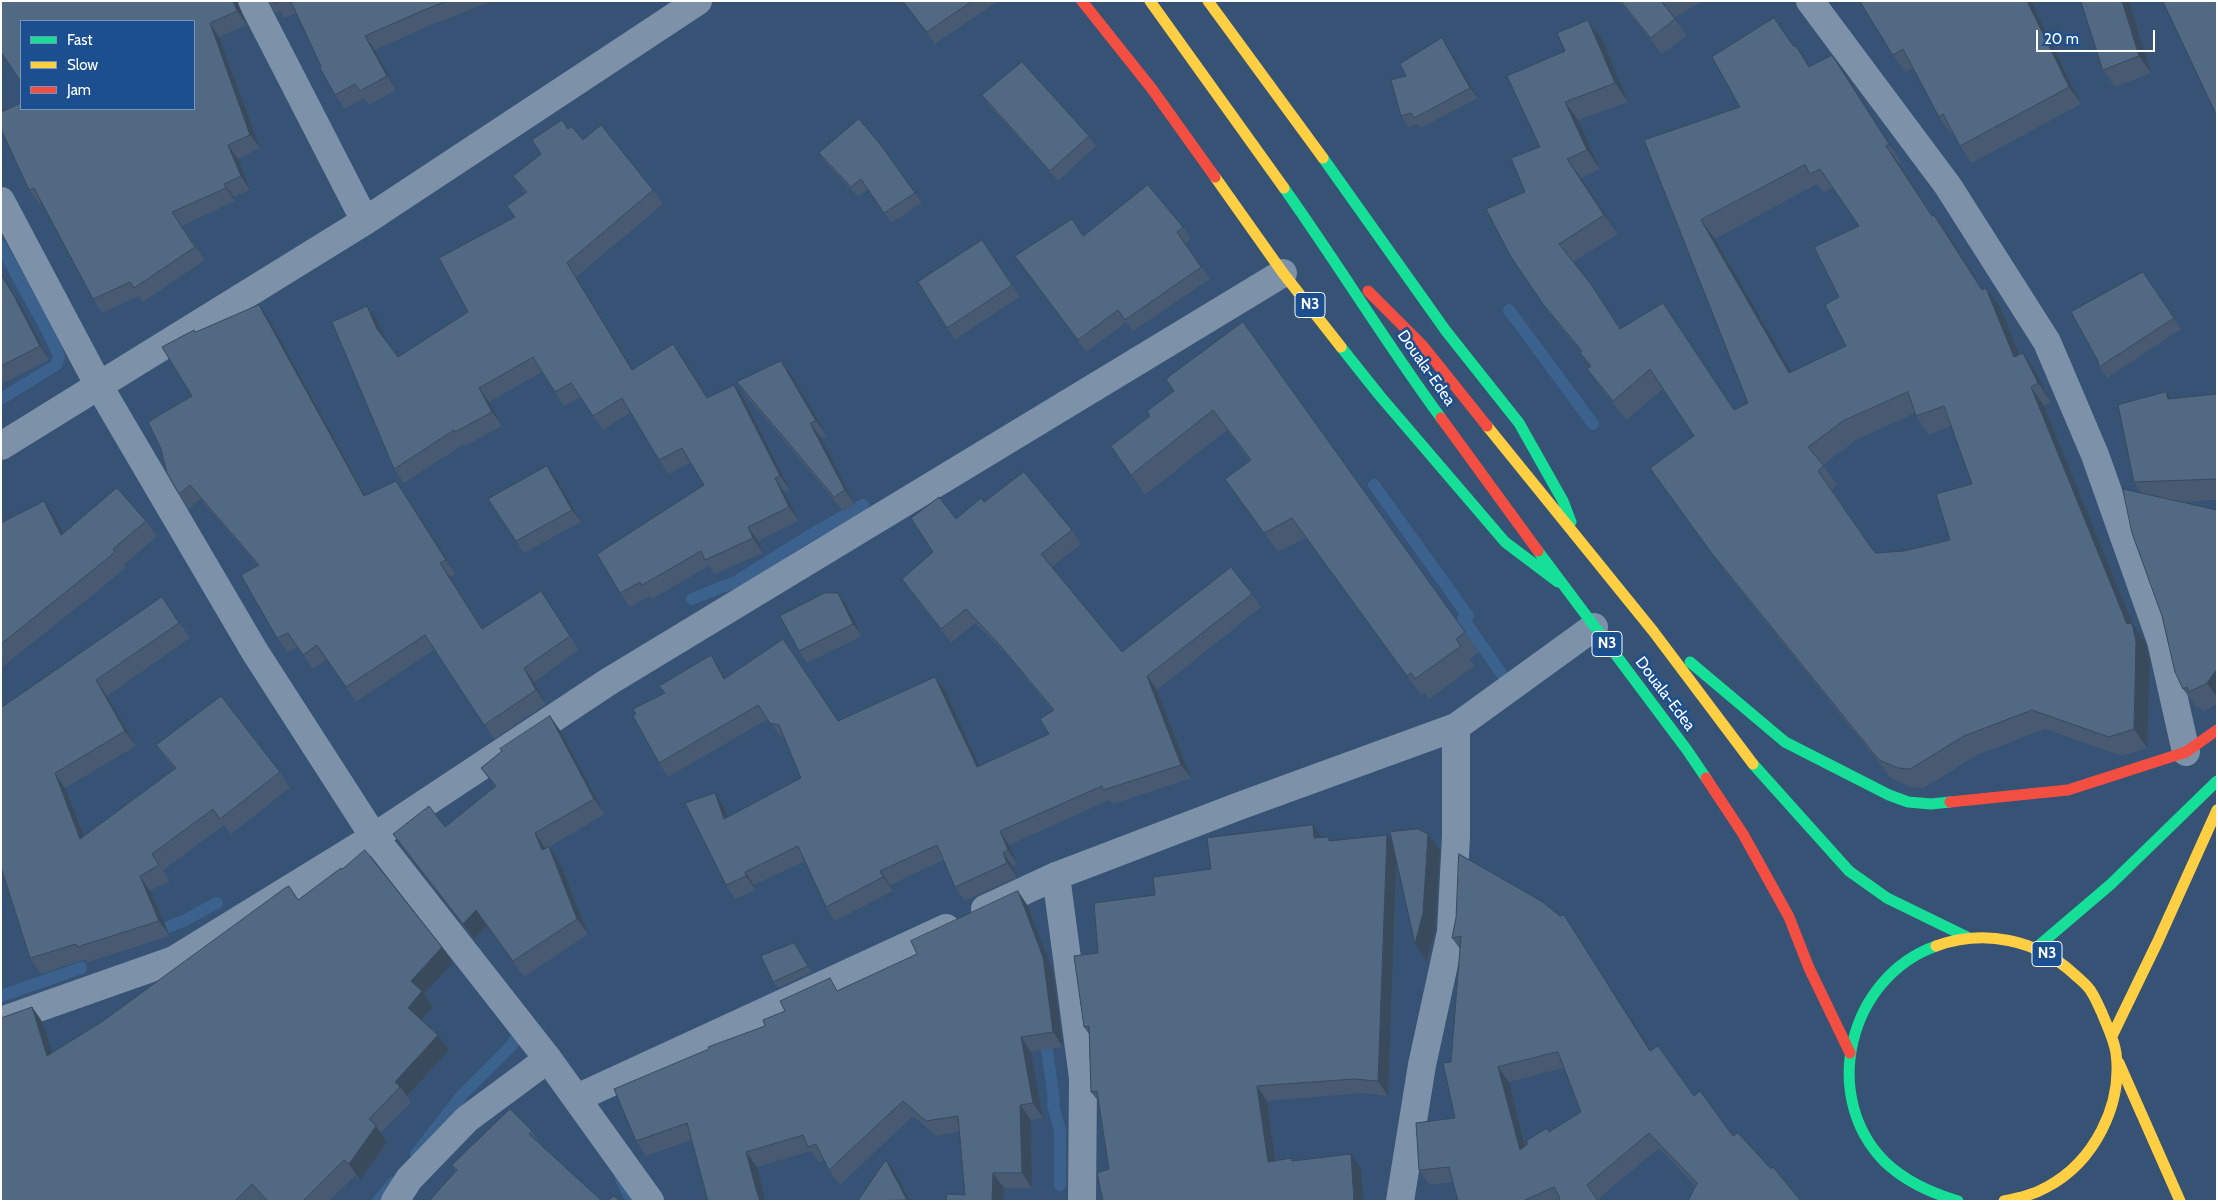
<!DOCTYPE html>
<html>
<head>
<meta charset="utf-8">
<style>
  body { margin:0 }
  #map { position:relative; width:2218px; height:1202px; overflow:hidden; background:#365274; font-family:Cabin,sans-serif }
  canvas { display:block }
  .frame { position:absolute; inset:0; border:2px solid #fff; pointer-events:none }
  .legend { position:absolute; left:20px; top:20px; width:175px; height:90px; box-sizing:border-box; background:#1b4f8f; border:1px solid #7695bc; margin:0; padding:6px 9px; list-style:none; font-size:15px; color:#fff }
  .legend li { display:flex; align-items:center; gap:10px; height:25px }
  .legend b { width:25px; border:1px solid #7695bc }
  .scale { position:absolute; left:2036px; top:30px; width:119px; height:22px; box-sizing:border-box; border:2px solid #fff; border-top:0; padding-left:6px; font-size:15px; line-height:18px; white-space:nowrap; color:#fff; -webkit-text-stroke:4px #1b4f8f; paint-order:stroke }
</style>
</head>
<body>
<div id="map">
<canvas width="2218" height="1202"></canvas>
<div class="frame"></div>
<ul class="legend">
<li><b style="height:6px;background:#16e098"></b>Fast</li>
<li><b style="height:6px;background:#ffcf43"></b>Slow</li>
<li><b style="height:6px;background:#f24e42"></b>Jam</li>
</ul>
<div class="scale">20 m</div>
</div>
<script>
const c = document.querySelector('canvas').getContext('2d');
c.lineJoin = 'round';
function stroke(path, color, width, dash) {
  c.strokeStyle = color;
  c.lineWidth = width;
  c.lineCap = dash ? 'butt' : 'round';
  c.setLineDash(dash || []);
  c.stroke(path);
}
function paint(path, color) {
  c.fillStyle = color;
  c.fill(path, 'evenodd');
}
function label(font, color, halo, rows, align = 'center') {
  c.font = font + ' Cabin,sans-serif';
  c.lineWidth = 5;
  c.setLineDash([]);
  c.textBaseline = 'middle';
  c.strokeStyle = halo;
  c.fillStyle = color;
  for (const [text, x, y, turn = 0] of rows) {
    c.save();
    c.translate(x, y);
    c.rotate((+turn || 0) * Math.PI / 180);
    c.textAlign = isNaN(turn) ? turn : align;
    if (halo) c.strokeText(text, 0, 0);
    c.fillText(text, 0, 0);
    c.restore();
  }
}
stroke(new Path2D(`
  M1,246L48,332L59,356L56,365L1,399
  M1509,310L1593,424
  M1374,485L1468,616L1463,619L1504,677
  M692,599L737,581L809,536L863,505
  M152,934L185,920L217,903
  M1,996L81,968
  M1047,1050L1054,1100L1053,1105L1060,1131V1185
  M416,1154L463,1094L512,1045L520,1031L519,1025
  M621,1179L632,1201
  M378,1201L393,1183`), '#3b618d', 12);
stroke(new Path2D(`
  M252,1L365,221
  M1810,1L1948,186L2047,342L2095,455L2161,641L2186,752
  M1,201L99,386L255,652L374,837L548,1059L650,1201
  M1,446L365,221L698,1
  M1056,876L1083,1078L1082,1201
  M985,909L1056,876L1242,805L1456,727L1594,627
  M1,1021L174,960L374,837L608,682L1283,273
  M577,1098L946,928
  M395,1201L409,1179L467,1119L548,1059
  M1400,1201L1422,1065L1451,932L1456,837V727`), '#7d92a8', 28);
stroke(new Path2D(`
  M1323,158L1446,331L1519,423L1563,501L1571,522
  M1284,188C1338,264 1386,343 1441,418
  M1341,347L1380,396L1505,542L1558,582
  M1538,551L1687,750L1706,778
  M1690,662L1785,742L1889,795L1908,802L1931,804L1950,802
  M1753,764L1849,871L1887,898L1967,937
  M1936,946C1849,977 1819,1096 1885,1162C1906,1182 1931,1193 1958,1201
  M2036,948L2111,884L2217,781`), '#16e098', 11);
stroke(new Path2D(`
  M1150,1L1284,188
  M1208,1L1323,158
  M1215,177L1283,273L1341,347
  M1487,426L1653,631L1753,764
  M1936,946C1984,929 2036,939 2074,974C2080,980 2088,985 2092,993C2096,999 2099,1007 2102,1013C2107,1026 2114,1039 2116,1053C2123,1105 2094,1162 2047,1187C2033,1195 2019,1198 2004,1201
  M2112,1036L2158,941L2217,810
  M2119,1063L2180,1201`), '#ffcf43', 11);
stroke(new Path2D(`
  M1082,1L1152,89L1215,177
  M1368,291L1423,346L1487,426
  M1441,418L1538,551
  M1706,778L1743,834L1789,917L1809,968L1850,1053
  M1950,802L2068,790L2186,752L2217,730`), '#f24e42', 11);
paint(new Path2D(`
  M1,1H237L247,25L219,37L260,148L238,159L250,190L234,197L235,201L182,226L205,260L143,302L139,296L102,313L93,299L42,202L39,204L29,190L194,109Z
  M268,1H493L433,24L375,50L396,90L369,105L364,98L345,109L335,95L321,67L297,13L284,18L280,11L275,13Z
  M903,1H998L935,44Z
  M1619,1H1702L1674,18L1687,36L1662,54Z
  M1860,1H2031L2081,104L1972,163L1960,146L1953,133L1951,134L1939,117L1913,68L1905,72L1893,55Z
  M2081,1H2129L2151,73L2115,87L2103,70Z
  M1588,20L1602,39L1628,102L1578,120L1600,169L1581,178L1618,234L1573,262L1590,283L1621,329L1676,322L1734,410L1748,403L1644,140L1740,107L1794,47L1810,66L1832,55L1845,74L1902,163L1900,165L1933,215H1934L1947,233L1983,290L2000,307L2019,355L2036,372L2051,402L2044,406L2133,625L2145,641L2150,661L2147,748L2122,756L2045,729L1977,755L1924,788L1911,787L1892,779L1724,570L1650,468L1694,436L1663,389L1626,420L1600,387L1587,369L1590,367L1580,353L1581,352L1557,323L1511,257L1525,192L1540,147L1565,51ZM1817,184L1823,193L1833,188L1859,226L1839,297L1846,346L1791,372L1715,239ZM1915,413L1916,416L1929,435L1952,426L1972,484L1950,540L1904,551L1875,553L1832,490L1837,485L1823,465L1856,440Z
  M1442,38L1449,49L1478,98L1421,128L1418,124L1409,127L1401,116L1406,76Z
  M982,95L1089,136L1096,146L1058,181L989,105Z
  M568,129L653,190L663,204L576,277L633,369L673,344L683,358L708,397L744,399L790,490L784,492L799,521L758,541L763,553L714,574L709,566L652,599L650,596L630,607L620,593L704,485L691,462L669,474L659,460L631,412L603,430L580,397L564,406L542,372L489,402L502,426L465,446L464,444L404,483L394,469L377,320L386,342L398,357L468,312L514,217L507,206L525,193L513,176L541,154Z
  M883,148L922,203L891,223L868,189L858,197L826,163L819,153Z
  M1183,227L1191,239L1185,244L1210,279L1133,331L1126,322L1086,352L1015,256L1083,235Z
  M990,252L1020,297L955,339L947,328Z
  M2143,272L2181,329L2107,378L2099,367L2098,361Z
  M1,273L22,307L49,360L1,384Z
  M269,319L366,495H406L456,574L450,577L483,628L550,605L579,650L534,682L546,704L494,739L434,650L356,702L327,659L313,669L298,647L287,652L277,638L258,566L200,499L189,509L179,494L192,396L195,332Z
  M1243,322L1479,652L1470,659L1475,666L1429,699L1425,693L1421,695L1306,538L1278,552L1225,479L1250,461L1227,430L1145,495L1111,446L1150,416Z
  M792,376L827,436L821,438L855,505L844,512L747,397L737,382Z
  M2217,394V500L2180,502L2217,510V704L2203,712L2199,707L2197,708L2183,689L2141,493L2134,482L2171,399Z
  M556,478L581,522L524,553L516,541Z
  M984,502L1072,530L1081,544L1052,567L1122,652L1252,594L1261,607L1157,690L1191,778L1113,804L1110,800L1009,845L1017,864L1013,867L1017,877L965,901L955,887L943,860L890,885L893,891L835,921L826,907L805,861L754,885L756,890L735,899L726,885L724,807L728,817L801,778L784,737L780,736L768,719L668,777L659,763L664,693L659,686L720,669L726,678L838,721L935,677L945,690L979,766L1049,734L1053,711L1008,656L975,623L951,643L911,592L902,579L933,552L956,519Z
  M55,517L63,534L146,521L157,536L124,565L126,567L104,586L1,668V523Z
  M838,593L847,605L862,636L807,663L799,651Z
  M162,597L190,638L107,696L136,746L65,788L84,836L175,769L167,760L156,745L280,772L290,788L231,834L224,825L163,870L170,881L150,891L170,936L88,962L86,959L41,974L30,958L3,872L1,873V708Z
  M550,716L561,732L605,814L549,847L560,863L588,934L524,977L487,926L474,939L404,850L393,834L445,827L495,787L481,768Z
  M1322,838L1331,841L1392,842L1440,851L1435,930L1427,961L1415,944L1397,863L1388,1096L1364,1093L1267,1101L1276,1161H1294L1351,1154L1361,1168L1109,1169L1098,1101L1091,1092L1089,1034L1084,1027L1098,953L1211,869Z
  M298,900L453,963L424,994L433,1007L422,1020L438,1035L449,1050L407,1096L411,1102L381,1133L387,1142L360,1180L355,1176L329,1201H264L262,1199L261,1201H1L32,1007L43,1023L52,1053Z
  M1028,906L1053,972L1063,1047L1031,1052L1043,1118L1031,1120L1032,1188H1004L965,1195L959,1132L936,1136L913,1116L840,1185L829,1170L824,1160L819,1162L811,1151L757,1167L691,1140L646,1156L636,1141L765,1026L838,991Z
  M1456,918L1574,930L1651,1051L1733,1136L1801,1201L1695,1186L1659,1148L1597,1200L1598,1201H1458L1453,1182L1430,1185L1419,1170L1455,1118L1460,949L1452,938ZM1564,1068L1581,1112L1526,1146L1509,1082Z
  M798,949L812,972L778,988L773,982Z
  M532,1131L540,1144L456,1172L452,1165Z`), '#475a72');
paint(new Path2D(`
  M233,1H237L247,25L237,11Z
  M2027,1H2031L2081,104L2069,87Z
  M2122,1H2129L2151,73L2139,56Z
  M1588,20L1602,39L1628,102L1615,83Z
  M210,23L219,37L260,148L250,135Z
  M365,36L375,50L396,90L387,76Z
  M1442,38L1449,49L1478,98L1470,88Z
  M1796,46L1809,65L1822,86L1809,67Z
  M1832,55L1845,74L1902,163L1889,144Z
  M1565,102L1578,120L1600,169L1587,150Z
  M228,145L238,159L250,190L241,176Z
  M1886,146L1900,165L1945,235L1932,216Z
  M1567,159L1581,178L1618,234L1604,215Z
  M224,184L234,197L235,201L226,188Z
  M1934,215L1947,233L1995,309L1986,288L2000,307L2028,376L2014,357L1982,290Z
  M1701,220L1715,239L1803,392L1789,373Z
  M567,263L576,277L642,384L632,370Z
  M1,273L22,307L49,360L40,346L1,275Z
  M1663,303L1676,322L1747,429L1734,410Z
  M259,305L269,319L374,511L364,496Z
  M367,306L377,320L387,343L377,329Z
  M673,344L683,358L717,412L707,398Z
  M2023,353L2036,372L2051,402L2038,383Z
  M781,361L792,376L827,436L816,421Z
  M734,385L744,399L790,490L780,476Z
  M2031,387L2044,406L2133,625L2145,641L2150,661L2147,748L2134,729L2127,624Z
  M479,388L489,402L502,426L492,412Z
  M2166,392L2181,413L2168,399Z
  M810,423L821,438L855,505L845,490Z
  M547,466L556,478L581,522L572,510Z
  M775,478L784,492L799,521L789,507Z
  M396,481L406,495L456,574L446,560Z
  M44,501L55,517L72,551L61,535Z
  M748,527L758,541L763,553L753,538Z
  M440,563L450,577L492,643L482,629Z
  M838,593L847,605L862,636L853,624Z
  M711,655L720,669L734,693L724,679Z
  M524,668L534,682L546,704L536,690Z
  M2217,669V697L2207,683Z
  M1147,676L1157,690L1191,778L1181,765Z
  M935,677L945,690L986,781L977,767Z
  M96,680L107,696L136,746L125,731Z
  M550,716L561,732L605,814L594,799Z
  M55,773L65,788L91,854L80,839Z
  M715,793L724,807L734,832L724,819Z
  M1313,825L1323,839L1314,838Z
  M1000,831L1009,845L1017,864L1008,850Z
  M535,833L546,849L542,850Z
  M1428,834L1440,851L1435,930L1427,961L1415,944Z
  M1387,835L1397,849L1388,1096L1378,1081Z
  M549,847L560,863L588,934L577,919Z
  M1003,853L1013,867L1017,877L1007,863Z
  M880,871L890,885L893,891L883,877Z
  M745,872L754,885L756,890L746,876Z
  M140,876L150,891L170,936L159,921Z
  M1018,891L1028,906L1053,972L1063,1047L1053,1032Z
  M476,910L487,926L474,939L463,924Z
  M1564,915L1574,930L1661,1066L1650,1051Z
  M442,947L453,963L424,994L433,1007L419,1023L408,1008L411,981Z
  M32,1007L43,1023L58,1071L47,1056Z
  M438,1035L449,1050L407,1096L400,1087L395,1082Z
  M1021,1037L1031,1052L1043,1118L1033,1103Z
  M1498,1067L1509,1082L1530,1165L1520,1150Z
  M1257,1086L1267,1101L1278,1177L1268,1162Z
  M1020,1105L1031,1120L1032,1188L1022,1173Z
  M376,1126L387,1142L360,1180L349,1164Z
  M746,1152L757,1167L765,1201H760L756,1189Z
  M1351,1154L1361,1168L1363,1201H1354Z
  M886,1160L895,1172L910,1201L907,1200Z
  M993,1173L1004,1188L1003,1201H992Z`), '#394a5c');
const building = new Path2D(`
  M1,1H233L237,11L210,23L250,135L228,145L241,176L224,184L226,188L172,212L195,247L134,288L130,282L93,299L34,188L29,190L1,129V112L21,103V109H194V21H21V82L1,52Z
  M274,1H282L275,4Z
  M291,1H447L424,10L365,36L387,76L360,91L355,84L335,95L320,68L321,67Z
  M903,1H972L927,32Z
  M1621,1H1663L1662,2L1675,19L1651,38Z
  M1860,1H2027L2069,87L1960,146L1943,114L1939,117L1903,49L1893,55Z
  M2081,1H2122L2139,56L2103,70Z
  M2163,1H2217V116Z
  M1774,18L1794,47L1796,46L1809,67L1832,55L1889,144L1886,146L1932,216L1934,215L1982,290L1986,288L2014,357L2023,353L2038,383L2031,387L2127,624L2131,623L2133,627L2136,642L2134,729L2109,737L2032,710L1964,736L1910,769L1898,768L1879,760L1710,551L1650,468L1694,436L1650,369L1613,401L1587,369L1591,366L1580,353L1582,351L1543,304L1511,257L1486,209L1525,192L1511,158L1540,147L1507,76L1565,51L1557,33L1588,20L1615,83L1565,102L1587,150L1567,159L1604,215L1559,244L1590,283L1620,329L1663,303L1734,410L1748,403L1644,140L1740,107L1712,57ZM1805,165L1810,174L1820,169L1859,226L1814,247L1839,297L1825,305L1846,346L1789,373L1701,220ZM1908,392L1916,416L1944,406L1972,484L1936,494L1950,540L1904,551L1875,553L1818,471L1824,466L1808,447L1843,421Z
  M1442,38L1470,88L1414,118L1411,113L1401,116L1391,80L1406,76L1400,64Z
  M1022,62L1089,136L1050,171L982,95Z
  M859,119L883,148L915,193L884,213L861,179L851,187L819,153Z
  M562,120L568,129L572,127L583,140L601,125L653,190L567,263L632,370L673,344L707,398L734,385L780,476L775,478L789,507L748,527L753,538L705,560L701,551L642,585L640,582L620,593L597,554L704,485L682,448L659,460L622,398L593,416L571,383L555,392L533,357L479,388L492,412L455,432L454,430L394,469L332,322L367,306L377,329L398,357L468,312L439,258L515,217L507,206L527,192L513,176L541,154L532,140Z
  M1148,185L1183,227L1177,232L1201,267L1125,320L1118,310L1078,340L1015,256L1072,219L1083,236Z
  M982,240L1012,285L947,328L918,282Z
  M2143,272L2174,318L2099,367L2098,361L2071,312Z
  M1,275L13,294L40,346L1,366Z
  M259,305L364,496L396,481L446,560L440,563L482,629L541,591L570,636L524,668L536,690L484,725L425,635L346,687L317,645L303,655L288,633L277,638L241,575L259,565L190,485L179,494L167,473L161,449L148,422L192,396L162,347L194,330L195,332Z
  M1243,322L1465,632L1456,639L1461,646L1415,679L1411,673L1407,676L1292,518L1264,533L1225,479L1251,460L1213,410L1131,475L1111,446L1150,416L1147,411L1174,391L1166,379Z
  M781,361L816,421L810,423L845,490L834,497L737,382Z
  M2166,392L2168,399L2217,394V479L2134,482L2118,405Z
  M547,466L572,510L516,541L488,499Z
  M1024,472L1072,530L1041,554L1122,652L1231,567L1252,594L1147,676L1181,765L1103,790L1102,786L1000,831L1008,850L1003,853L1007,863L955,887L937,845L880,871L883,877L826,907L798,846L745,872L746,876L726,885L685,803L715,793L724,819L801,778L779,725L770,723L758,705L659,763L633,716L636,714L633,709L665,693L659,686L711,655L724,679L783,639L838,721L935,677L977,767L1049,734L1040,719L1054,710L998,643L966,609L941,629L902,579L933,552L911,518L939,497L956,519L981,498L984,502Z
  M117,488L146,521L113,549L115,552L93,570L1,644V523L44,501L61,535Z
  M2123,489L2217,510V669L2207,683L2189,692L2187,687L2183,689L2175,672L2162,616L2132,533Z
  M825,593H838L853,624L799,651L780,616Z
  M162,597L179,623L96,680L125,731L55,773L80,839L176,768L156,745L221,696L280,772L220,819L213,809L152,854L159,865L140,876L159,921L77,947L76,944L30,958L1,867V708Z
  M550,716L594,799L535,833L542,850L549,847L577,919L513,961L476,910L463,924L393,834L429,806L445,827L496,786L481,768L502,751L500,749Z
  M1313,825L1314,838L1329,837V841L1387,835L1378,1081L1354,1079L1257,1086L1268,1162L1292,1158V1161L1351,1154L1354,1201H1103L1097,1173L1109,1169L1097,1091L1091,1092L1089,1026L1084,1027L1074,956L1098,953L1094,903L1155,895L1153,877L1211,869L1207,838Z
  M1418,829L1428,834L1423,913L1415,944L1390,832Z
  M365,850L442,947L411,981L422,991L408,1008L438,1035L395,1082L400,1087L369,1119L376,1126L349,1164L344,1160L303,1201H268L252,1184L235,1201H1V1018L32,1007L47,1056L103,1021L285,888L289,886L298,900L341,868L342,869Z
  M1459,854L1541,901L1560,916L1564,915L1650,1051L1658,1046L1694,1096L1700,1091L1733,1136L1738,1133L1771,1169L1773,1167L1801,1201H1688L1697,1183L1649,1133L1587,1185L1598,1201H1559L1560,1198L1554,1187L1523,1201H1458L1449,1167L1419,1170L1416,1123L1455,1118L1443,1063L1451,1062L1461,936L1452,938L1456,918ZM1558,1052L1581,1112L1549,1132L1547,1128L1526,1141L1528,1144L1520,1150L1498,1067Z
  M1018,891L1043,957L1053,1032L1021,1037L1033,1103L1020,1105L1022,1173H993L992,1201H946L947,1194L965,1195L958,1116L926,1121L903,1101L829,1170L816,1144L808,1147L803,1135L746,1152L756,1189L760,1201H708L687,1123L636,1141L614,1089L709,1049L708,1047L765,1026L763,1020L785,1011L780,1001L830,978L837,991L917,954L911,941Z
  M794,943L808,966L773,982L761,956Z
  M510,1109L532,1131L529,1134L602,1201H429L457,1170L452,1165Z
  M886,1160L907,1200L858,1201Z
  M614,1196L620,1201H608Z`);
paint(building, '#526984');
stroke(building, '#394a5c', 1);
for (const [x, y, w] of [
  [1310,305,30],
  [1607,644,30],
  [2047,954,30]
]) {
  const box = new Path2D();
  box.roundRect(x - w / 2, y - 12.5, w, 25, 4);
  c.fillStyle = '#1b4f8f';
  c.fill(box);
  stroke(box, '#fff', 1);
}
label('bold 15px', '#fff', null, [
  ["N3",1310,305],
  ["N3",1607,644],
  ["N3",2047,954]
]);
label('16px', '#fff', '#1b4f8f', [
  ["Douala-Edea",1426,368,55],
  ["Douala-Edea",1665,694,53]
]);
</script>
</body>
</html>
